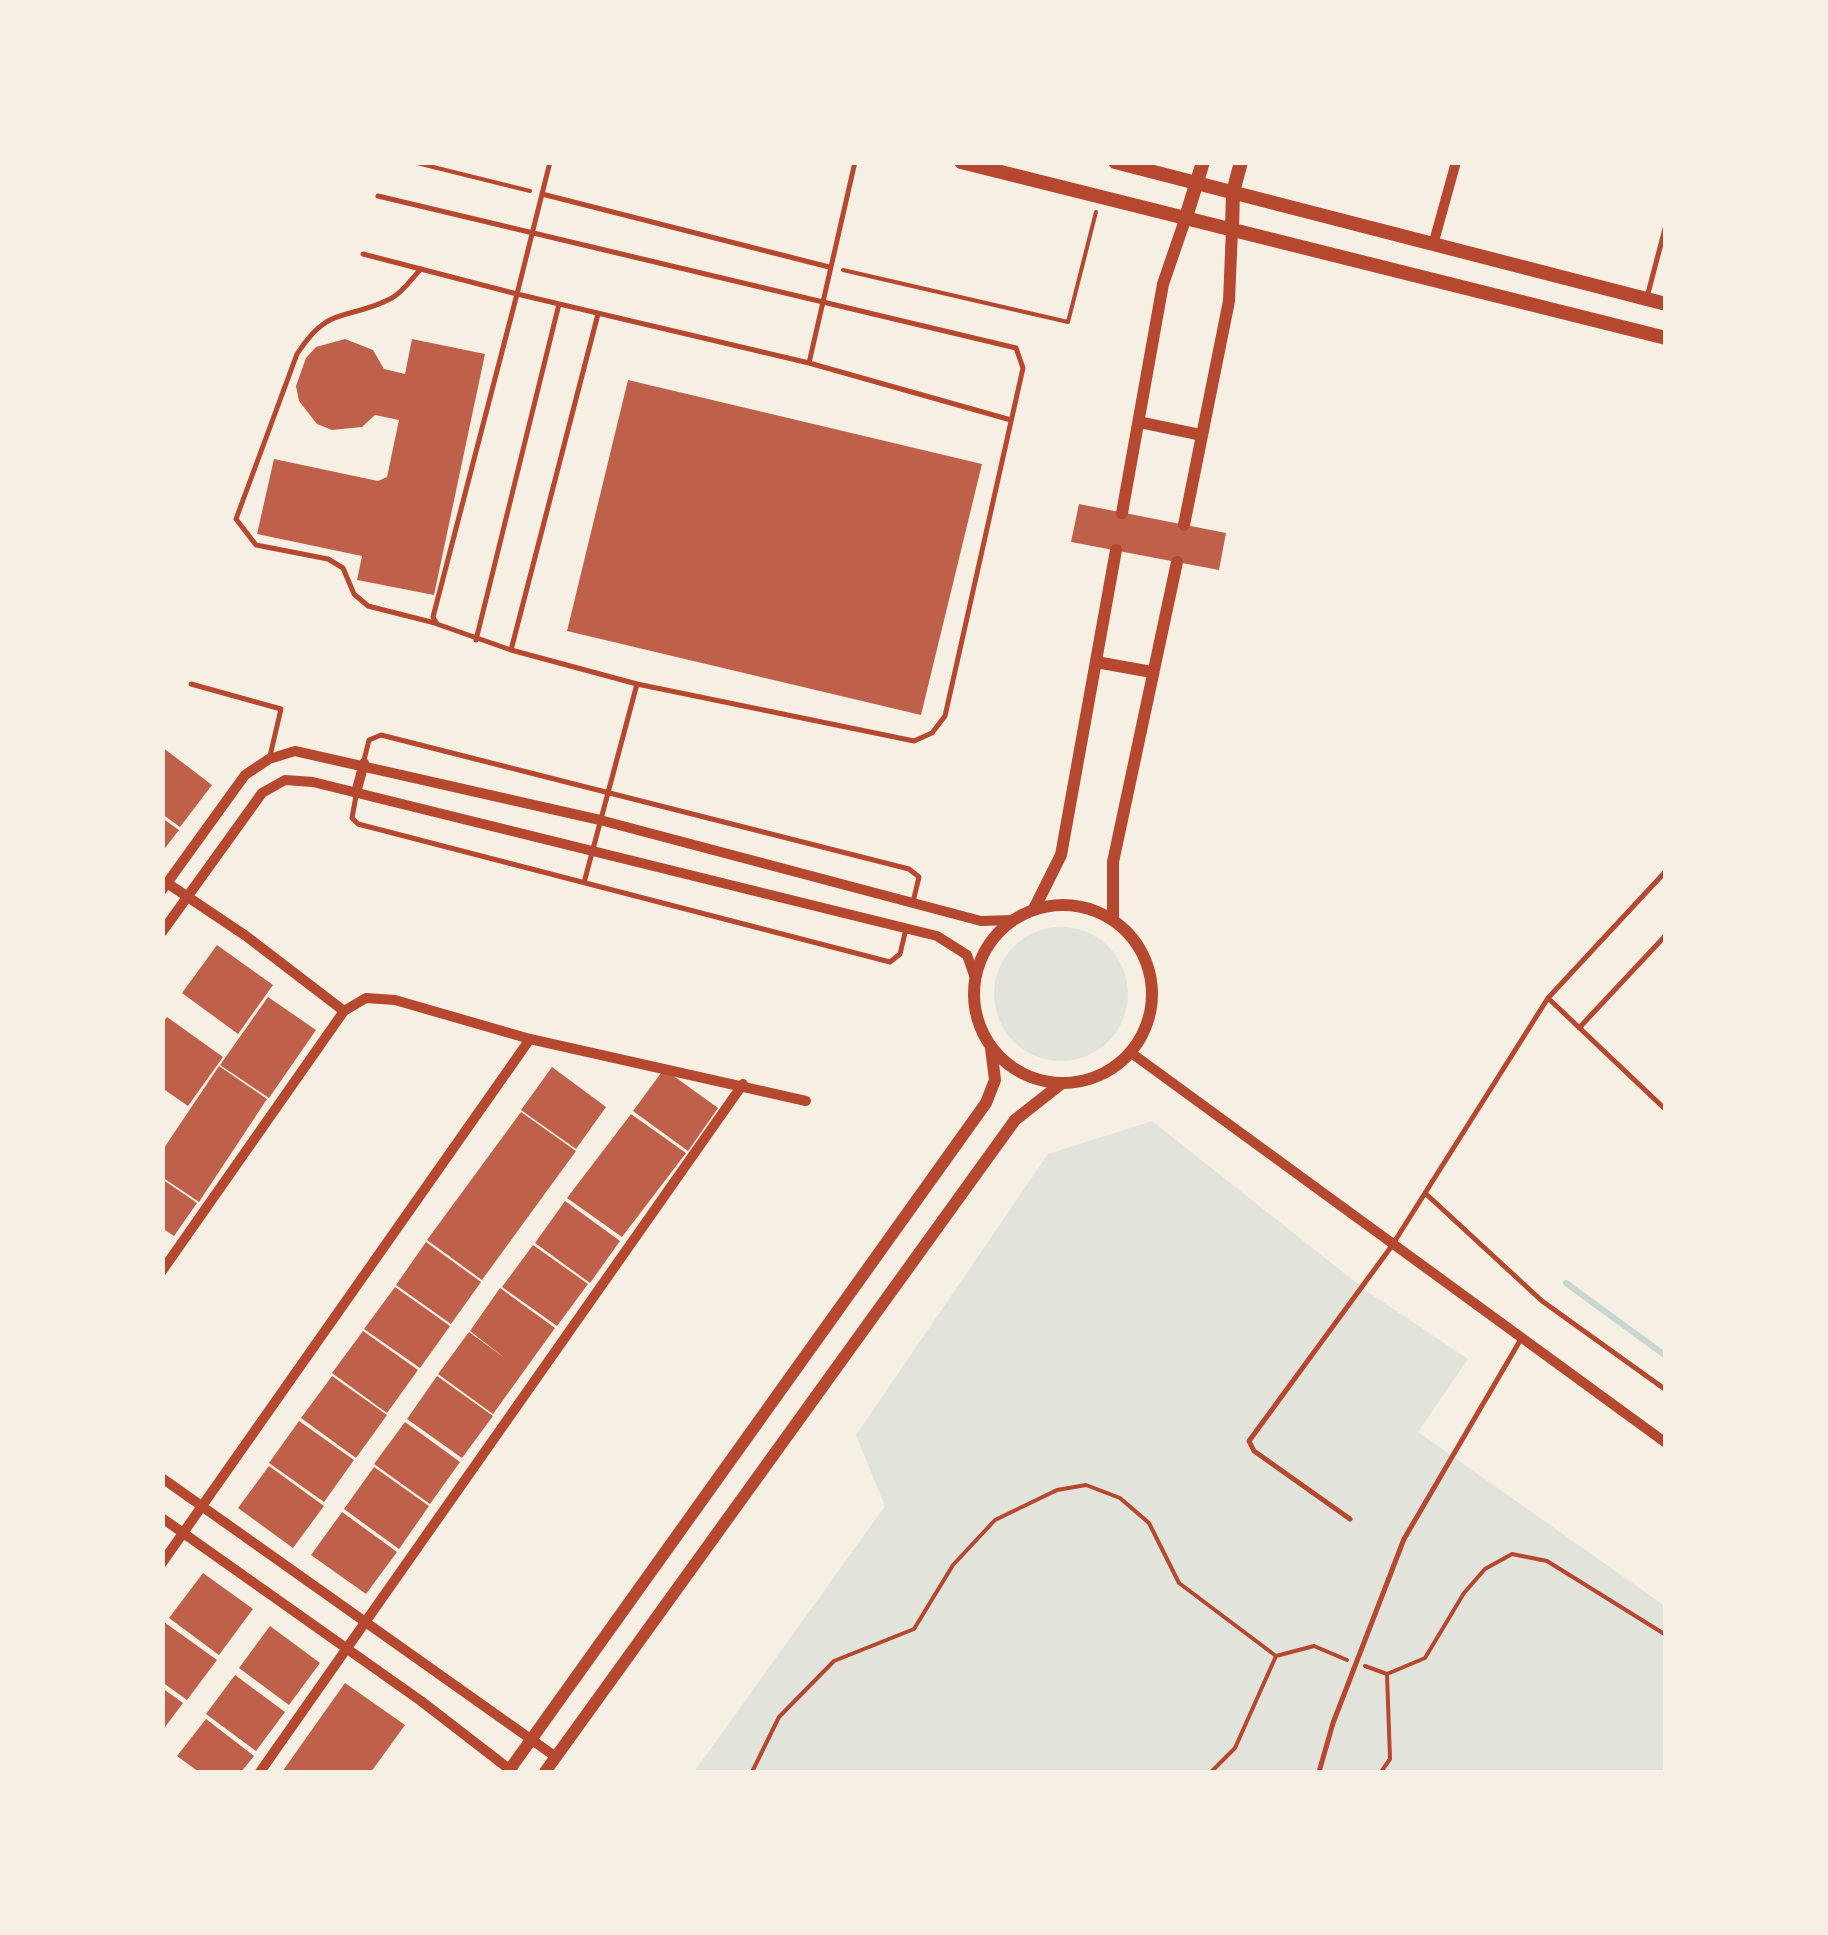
<!DOCTYPE html>
<html>
<head>
<meta charset="utf-8">
<style>
  body { margin:0 }
  #map { position:relative; width:1828px; height:1935px; overflow:hidden; background:#f6efe4; font-family:Ubuntu,sans-serif }
  canvas { display:block }
  .frame { position:absolute; inset:0; border:165px solid #f6efe4; pointer-events:none }
</style>
</head>
<body>
<div id="map">
<canvas width="1828" height="1935"></canvas>
<div class="frame"></div>
</div>
<script>
const c = document.querySelector('canvas').getContext('2d');
c.lineJoin = 'round';
function paint(path, color) {
  c.fillStyle = color;
  c.fill(path, 'evenodd');
}
function stroke(path, color, width, dash) {
  c.strokeStyle = color;
  c.lineWidth = width;
  c.lineCap = dash ? 'butt' : 'round';
  c.setLineDash(dash || []);
  c.stroke(path);
}
paint(new Path2D(`
  M994 994a67 67 0 1 1 134 0a67 67 0 1 1-134 0Z
  M1152,1121L1368,1292L1468,1359L1418,1432L1665,1606V1772H694L885,1506L856,1435L1048,1154Z`), '#e2e4dc');
stroke(new Path2D(`
  M1566,1283L1666,1356`), '#c9d6d2', 6);
paint(new Path2D(`
  M345,339L373,350L384,369L405,374L412,339L485,354L434,595L357,580L362,556L257,534L274,459L378,481L387,477L399,420L375,415L362,427L332,430L317,424L299,401L296,386L306,358L316,347Z
  M628,380L982,464L921,715L567,631Z
  M1079,504L1226,533L1219,570L1071,542Z
  M162,747L212,785L180,827L162,814Z
  M162,818L179,830L162,852Z
  M217,945L273,985L238,1034L182,993Z
  M268,997L316,1030L269,1098L220,1065Z
  M167,1017L223,1057L188,1106L162,1088V1023Z
  M219,1066L267,1099L199,1202L162,1177V1151Z
  M552,1067L606,1107L576,1149L521,1110Z
  M664,1069L718,1108L688,1151L633,1111Z
  M521,1112L576,1151L482,1280L427,1240Z
  M631,1114L686,1153L622,1237L567,1198Z
  M162,1179L197,1203L174,1236L162,1228Z
  M565,1201L620,1241L590,1283L535,1243Z
  M426,1242L481,1282L451,1324L396,1285Z
  M533,1245L588,1284L557,1326L502,1287Z
  M395,1287L450,1326L420,1368L364,1329Z
  M500,1288L555,1328L493,1414L438,1374L469,1332L506,1359L470,1331Z
  M363,1331L418,1370L387,1413L332,1373Z
  M332,1376L387,1415L356,1458L301,1418Z
  M437,1376L493,1416L462,1458L407,1419Z
  M299,1421L354,1460L324,1502L269,1463Z
  M405,1422L460,1462L430,1504L374,1464Z
  M269,1466L324,1506L293,1548L238,1508Z
  M374,1467L429,1506L399,1549L344,1509Z
  M342,1512L397,1552L366,1594L311,1555Z
  M203,1573L253,1609L219,1655L169,1618Z
  M164,1622L217,1660L187,1700L162,1682Z
  M270,1626L320,1663L289,1705L239,1668Z
  M235,1675L285,1712L256,1751L206,1714Z
  M345,1683L405,1725L371,1772H282Z
  M162,1688L183,1703L162,1731Z
  M206,1719L254,1756L241,1772H199L177,1756Z`), '#bf614a');
stroke(new Path2D(`
  M413,162L530,191
  M843,270L1068,322L1096,212
  M1276,1656L1314,1646L1347,1660
  M1365,1666L1387,1674L1390,1759L1381,1772
  M1387,1674L1425,1658L1464,1593L1485,1569L1512,1554L1547,1561L1666,1635
  M752,1772L779,1717L834,1661L914,1629L953,1565L995,1520L1057,1490L1086,1485L1120,1498L1149,1523L1179,1583L1276,1656
  M1211,1772L1235,1748L1276,1656`), '#b5482f', 4);
stroke(new Path2D(`
  M550,162L517,294L809,363L855,162
  M542,194L829,267
  M363,254L517,294L433,617L437,624L511,650L637,684L914,741L932,733L945,716L1023,368L1016,348L378,196
  M421,269C412,278 403,292 392,298C346,322 330,303 297,354L236,519L256,545L328,559L343,568L354,594L368,606L435,623
  M1647,297L1666,225
  M809,363L1011,420
  M476,640L559,304
  M511,650L598,314
  M191,684L281,709L270,756
  M364,760L369,740L381,735L909,869L919,877L913,902
  M356,796L352,818L358,824L890,962L900,954L906,929
  M585,879L637,684
  M1548,998L1666,1110
  M1579,1028L1666,935
  M1425,1193L1542,1301L1666,1390
  M1350,1519L1254,1451L1249,1441L1391,1247L1548,998L1666,871
  M1319,1772L1333,1723L1404,1539L1521,1339`), '#b5482f', 5);
stroke(new Path2D(`
  M1433,245L1456,162
  M356,793L364,763
  M167,883L246,936L344,1011
  M162,890L245,775L269,759L295,751L600,820L981,921L1012,920
  M162,932L262,793L285,780L313,782L937,936L967,955L975,978
  M1130,1052L1666,1443
  M162,1271L344,1011L366,998L395,1000L530,1039L806,1101
  M162,1478L556,1757
  M162,1518L421,1701L513,1772
  M162,1563L530,1039
  M260,1772L743,1084`), '#b5482f', 10);
stroke(new Path2D(`
  M1139,422L1201,435
  M1122,513L1163,284L1186,217
  M1184,525L1229,301L1232,229
  M1096,662L1152,672
  M974 994a89 89 0 1 1 178 0a89 89 0 1 1-178 0Z
  M1034,909L1061,855L1116,550
  M1113,919V862L1177,562
  M508,1772L986,1103L995,1080L991,1048
  M545,1772L1015,1120L1062,1083`), '#b5482f', 12);
stroke(new Path2D(`
  M961,162L1666,338
  M1115,162L1666,304
  M1186,217L1203,162
  M1232,229L1233,192L1241,162`), '#b5482f', 14);
</script>
</body>
</html>
